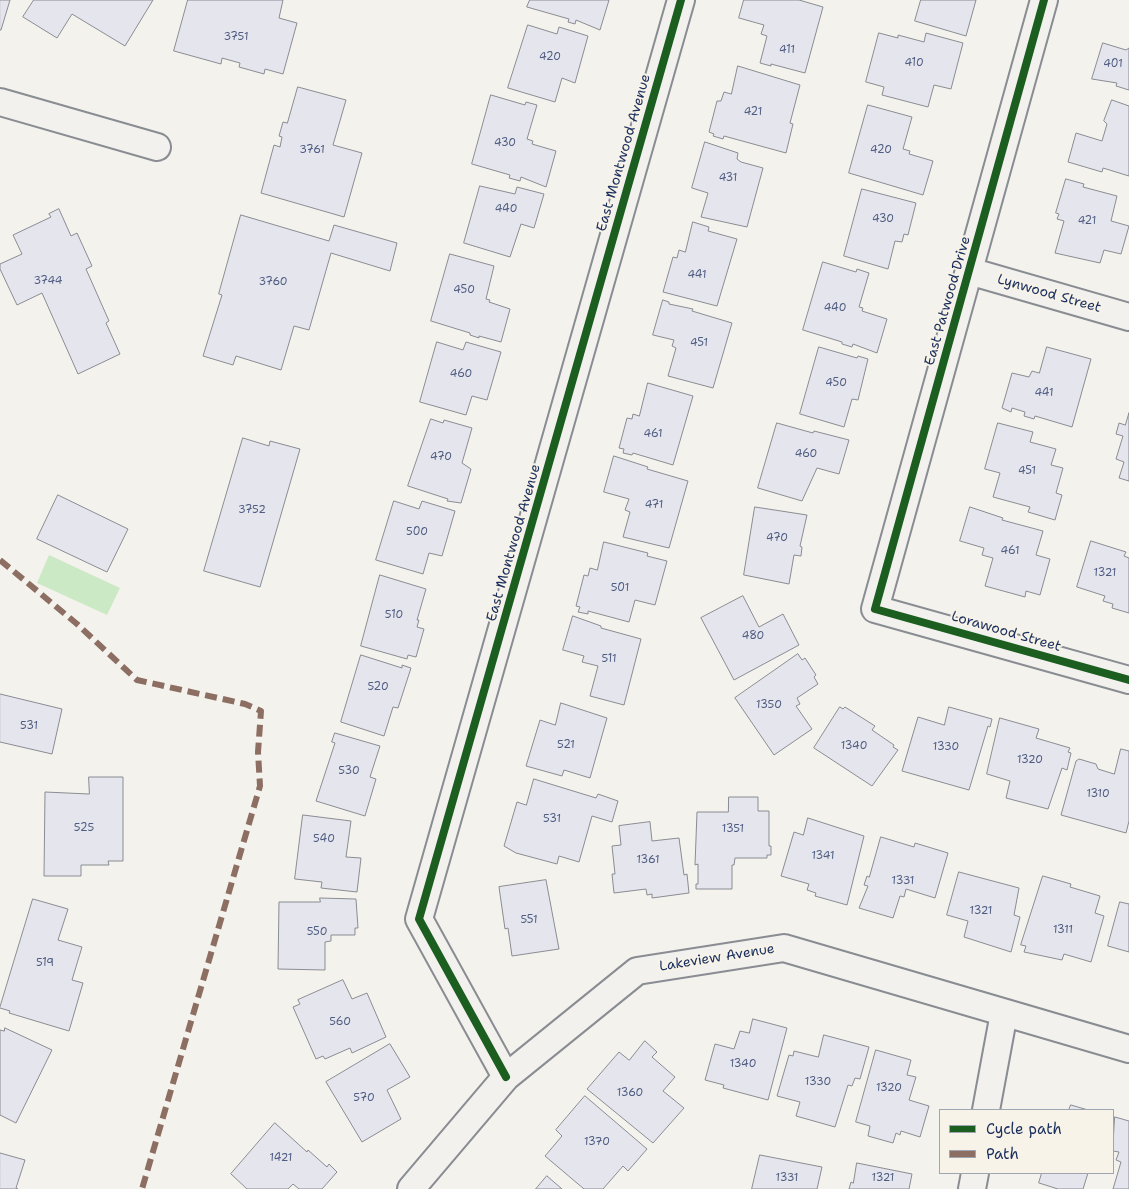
<!DOCTYPE html>
<html>
<head>
<meta charset="utf-8">
<style>
  body { margin:0 }
  #map { position:relative; width:1129px; height:1189px; overflow:hidden; background:#f4f2ec; font-family:"Shantell Sans",sans-serif }
  canvas { display:block }
  .legend { position:absolute; left:939px; top:1109px; width:175px; height:65px; box-sizing:border-box; background:#f7f3e8; border:1px solid #9fa5b1; margin:0; padding:6px 9px; list-style:none; font-size:15px; color:#1b2f5e }
  .legend li { display:flex; align-items:center; gap:10px; height:25px }
  .legend b { width:25px; border:1px solid #9fa5b1 }
</style>
</head>
<body>
<div id="map">
<canvas width="1129" height="1189"></canvas>
<ul class="legend">
<li><b style="height:6px;background:#1b5e20"></b>Cycle path</li>
<li><b style="height:6px;background:#8d6e63"></b>Path</li>
</ul>
</div>
<script>
const c = document.querySelector('canvas').getContext('2d');
c.lineJoin = 'round';
function paint(path, color) {
  c.fillStyle = color;
  c.fill(path, 'evenodd');
}
function stroke(path, color, width, dash) {
  c.strokeStyle = color;
  c.lineWidth = width;
  c.lineCap = dash ? 'butt' : 'round';
  c.setLineDash(dash || []);
  c.stroke(path);
}
function label(font, color, halo, rows, align = 'center') {
  c.font = font + ' "Shantell Sans",sans-serif';
  c.lineWidth = 4;
  c.setLineDash([]);
  c.textBaseline = 'middle';
  c.strokeStyle = halo;
  c.fillStyle = color;
  for (const [text, x, y, turn = 0] of rows) {
    c.save();
    c.translate(x, y);
    c.rotate((+turn || 0) * Math.PI / 180);
    c.textAlign = isNaN(turn) ? turn : align;
    if (halo) c.strokeText(text, 0, 0);
    c.fillText(text, 0, 0);
    c.restore();
  }
}
paint(new Path2D(`
  M49,555L120,588L107,615L37,583Z`), '#cce9c5');
const building = new Path2D(`
  M0,0H10L1,30H0Z
  M34,0H153L125,46L72,14L57,38L23,17Z
  M188,0H283L279,18L297,23L283,74L265,69L264,74L239,67L240,63L222,58L221,64L174,51Z
  M530,0H609L600,30L576,20L575,24L568,22L569,19L527,7Z
  M744,0H799L823,7L805,73L771,64V66L760,63L767,36L761,34L764,25L739,18Z
  M921,0H976L966,36L915,21Z
  M528,25L557,34L559,27L588,36L575,83L562,78L555,102L508,88Z
  M879,33L898,38V35L924,42L926,33L963,43L951,89L934,85L928,107L882,95L884,87L866,82Z
  M1103,43L1126,50L1129,48V90L1116,86L1117,83L1092,79Z
  M738,66L800,85L790,123L793,124L786,153L724,136L723,139L713,136L714,134L709,132L717,101H721L724,92L731,94Z
  M298,87L346,100L333,145L362,153L344,217L261,193L274,145L280,147L282,137L279,136L283,122L287,123Z
  M491,95L525,105L526,102L537,105L527,139L533,141L532,144L556,151L546,187L521,177L520,181L509,178L510,175L472,164Z
  M1112,100L1129,106V176L1103,168L1102,172L1068,162L1076,133L1102,141L1107,124L1104,121Z
  M868,105L912,117L903,149L910,151L909,154L933,161L923,195L849,173Z
  M705,142L738,153L737,159L741,162L763,168L747,227L701,217L708,193L692,188Z
  M1066,179L1084,184L1083,187L1117,196L1111,221L1129,226L1121,254L1104,250L1100,263L1055,253L1064,221L1057,219L1059,214L1056,213Z
  M480,186L515,194L517,187L544,194L534,228L521,224L510,257L464,243Z
  M862,189L916,203L908,235L904,234L902,242L895,241L888,269L844,256Z
  M59,209L71,236L77,233L92,266L86,269L109,321L106,323L120,354L78,374L42,293L17,305L0,269V264L22,254L13,235L51,217L49,214Z
  M241,215L329,241L334,225L397,243L390,271L331,253L309,330L294,326L281,370L236,356L233,365L203,356L222,295L219,294Z
  M693,222L709,227L708,231L737,239L717,306L663,292L673,257L677,258L679,250L685,252Z
  M450,254L494,266L486,299L490,300L489,302L510,309L501,342L479,336V338L470,335V333L431,321Z
  M823,262L856,272L857,269L869,273L859,307L863,308L862,311L887,319L877,353L853,344L852,347L842,344V342L803,330Z
  M663,300L669,302V304L693,309L692,311L732,323L713,388L668,376L676,348L672,346L674,340L653,335Z
  M437,342L463,350L466,342L501,352L487,400L472,396L466,415L420,402Z
  M819,347L857,358L858,356L868,359L858,400L852,399L844,427L800,414Z
  M1047,347L1091,359L1072,427L1035,416L1034,419L1024,416L1025,412L1012,408L1011,412L1002,408L1012,373L1029,377L1032,371L1039,373Z
  M648,383L693,396L673,465L633,453L632,455L623,453L624,449L619,448L627,418L632,419L633,414L639,416Z
  M1129,413V481L1119,478L1124,462L1116,459L1123,436L1116,434L1119,423L1125,425Z
  M431,419L443,423L444,420L472,428L462,463L471,469L461,503L447,501L448,499L408,486Z
  M777,423L813,433L814,431L849,440L839,474L817,468L802,501L758,488Z
  M998,423L1033,432L1030,442L1056,449L1051,465L1063,468L1056,493L1062,495L1055,520L1028,512L1030,507L993,497L1000,473L985,469Z
  M243,438L269,446L270,441L300,449L260,587L204,571Z
  M614,456L648,467L647,469L688,481L669,548L623,537L630,512L625,510L629,499L604,492Z
  M58,495L128,529L107,572L37,539Z
  M394,501L419,509L422,501L455,511L442,556L429,553L423,574L376,560Z
  M755,507L807,515L800,546L802,547L801,556L794,555L789,584L744,575Z
  M970,507L1003,518L1002,520L1043,531L1036,555L1050,559L1040,595L1026,591L1025,597L985,586L993,558L982,555L984,548L960,541Z
  M1091,541L1126,552L1124,556L1129,558V613L1112,608L1113,604L1103,601L1105,596L1077,587Z
  M604,542L648,553L647,556L667,561L655,605L635,600L629,622L588,611V614L578,612L580,607L576,606L584,575L588,576L590,568L597,570Z
  M380,575L426,589L417,620H419L417,627L424,629L416,657L408,655L407,659L361,646Z
  M743,596L759,627L783,614L799,645L734,680L701,618Z
  M573,616L601,626V628L641,639L624,705L590,696L598,666L582,662L584,656L563,650Z
  M798,654L802,660L805,658L816,675L814,677L818,684L797,698L800,704L796,706L812,729L774,755L735,698Z
  M361,655L402,668V665L411,668L398,708L393,707L384,736L341,722Z
  M0,694L62,709L52,754L0,742Z
  M561,703L607,718L590,778L564,770L562,776L526,766L540,720L555,725Z
  M840,707L843,709L845,707L875,726L872,730L894,745L893,747L898,750L872,786L814,748Z
  M949,707L992,719L990,727L988,726L969,790L902,771L918,717L944,725Z
  M1000,718L1039,729L1036,738L1070,748L1068,752L1071,753L1067,770L1062,768L1048,809L1006,798L1010,781L987,774Z
  M335,733L380,746L370,777L376,779L365,816L316,801L335,743L332,742Z
  M1121,749L1129,751V821L1126,833L1061,815L1076,761L1079,759L1096,764L1098,769L1114,774Z
  M89,777H123V861H108L109,865H81V876H44L45,792L89,794Z
  M534,779L596,798L598,794L618,801L612,822L592,816L579,862L559,856L557,864L516,853L504,846L517,802L526,805Z
  M729,797H758V811H769V846H771V855H767V858H735L734,865H732V889H696V884H698V864L695,865L697,812H728Z
  M303,815L351,821L346,857L361,858L357,892L321,888L322,882L295,879Z
  M808,818L864,836L847,905L815,896L816,893L807,890L809,884L781,876L794,832L803,835Z
  M650,822L652,841L679,838L684,875L687,874L689,893L652,898V894L647,895L646,889L614,893L612,874H615L612,846L621,845L619,826Z
  M881,837L914,847L915,843L948,853L935,898L906,889L904,897L900,896L893,918L859,908L868,886L864,885L867,876L869,877Z
  M959,872L1019,888L1014,915L1020,917L1011,952L964,937L968,921L947,915Z
  M1043,876L1071,884L1070,887L1100,896L1095,913L1104,916L1091,962L1064,954L1062,960L1024,952L1026,946L1021,945Z
  M546,880L559,949L512,956L508,928L505,929L499,887Z
  M320,898L356,899L358,928H355V935H331V941L325,942V970L278,969L279,902H320Z
  M33,899L68,909L58,940L82,947L72,980L83,983L69,1031L9,1013L10,1011L0,1008Z
  M1120,902L1129,904V952L1108,946Z
  M343,980L352,999L367,993L386,1037L352,1053L350,1048L325,1059L323,1056L316,1059L293,1007L300,1004L298,1000Z
  M753,1019L787,1028L768,1100L723,1088L724,1085L705,1080L715,1044L734,1049L740,1031L749,1033Z
  M5,1028L52,1050L16,1123L0,1115V1030L4,1031Z
  M824,1035L869,1047L860,1079L855,1078L852,1086L848,1085L835,1127L796,1116L800,1102L777,1096L789,1055L793,1056L794,1051L818,1057Z
  M645,1041L657,1052L652,1057L675,1077L663,1091L684,1108L653,1143L587,1089L619,1052L629,1060Z
  M390,1044L410,1077L387,1090L401,1119L362,1142L326,1082Z
  M876,1050L911,1060L907,1075L916,1077L909,1100L929,1106L920,1137L901,1131L900,1135L896,1133L893,1143L868,1136L870,1126L856,1122Z
  M585,1096L647,1149L628,1171L623,1166L603,1189H584L545,1156L562,1136L556,1130Z
  M1071,1105L1088,1110H1069Z
  M1115,1117L1129,1121V1189H1113L1121,1162L1116,1160L1119,1152L1113,1151Z
  M275,1123L307,1152L308,1150L327,1167L329,1164L337,1172L322,1189H299L293,1184L288,1189H247L231,1174Z
  M0,1153L25,1160L16,1188L18,1189H0Z
  M760,1155L822,1167L817,1189H752Z
  M857,1163L912,1174L909,1189H849L851,1182L853,1183Z
  M1042,1173H1088L1083,1189H1058L1039,1183Z
  M547,1176L562,1189H536Z`);
paint(building, '#e5e5ed');
stroke(building, '#898c92', 1);
const minor = new Path2D(`
  M1044,0L875,609L1129,680
  M0,102L157,147
  M969,271L1129,317
  M506,1077L419,919L681,0
  M986,1110L1004,1013
  M411,1189L506,1077L637,971L784,948L1129,1049
  M972,1189L975,1173`);
stroke(minor, '#898c92', 30);
stroke(minor, '#f2f1ed', 26);
stroke(new Path2D(`
  M0,560L77,624L137,680L245,704L261,711L258,752L260,786L142,1189`), '#8d6e63', 6, [12, 6]);
stroke(new Path2D(`
  M1044,0L875,609L1129,680
  M506,1077L419,919L681,0`), '#1b5e20', 8);
label('11px', '#4e5c82', null, [
  ["3751",236,37],
  ["411",787,50],
  ["420",550,57],
  ["410",914,63],
  ["401",1113,64],
  ["421",753,112],
  ["430",505,143],
  ["3761",312,150],
  ["420",881,150],
  ["431",728,178],
  ["440",506,209],
  ["430",883,219],
  ["421",1087,221],
  ["441",697,275],
  ["3744",48,281],
  ["3760",273,282],
  ["450",464,290],
  ["440",835,308],
  ["451",699,343],
  ["460",461,374],
  ["450",836,383],
  ["441",1044,393],
  ["461",653,434],
  ["460",806,454],
  ["470",441,457],
  ["451",1027,471],
  ["471",654,505],
  ["3752",252,510],
  ["500",417,532],
  ["470",777,538],
  ["461",1010,551],
  ["1321",1105,573],
  ["501",620,588],
  ["510",394,615],
  ["480",753,636],
  ["511",609,659],
  ["520",378,687],
  ["1350",769,705],
  ["531",29,726],
  ["521",566,745],
  ["1340",854,746],
  ["1330",946,747],
  ["1320",1030,760],
  ["530",349,771],
  ["1310",1098,794],
  ["531",552,819],
  ["525",84,828],
  ["1351",733,829],
  ["540",324,839],
  ["1341",823,856],
  ["1361",648,860],
  ["1331",903,881],
  ["1321",981,911],
  ["551",529,920],
  ["1311",1063,930],
  ["550",317,932],
  ["519",45,963],
  ["560",340,1022],
  ["1340",743,1064],
  ["1330",818,1082],
  ["1320",889,1088],
  ["1360",630,1093],
  ["570",364,1098],
  ["1370",597,1142],
  ["1421",281,1158],
  ["1331",787,1178],
  ["1321",883,1178]
]);
label('14px', '#1b2f5e', '#f7f3e8', [
  ["East Montwood Avenue",624,153,-74],
  ["Lynwood Street",1049,294,16],
  ["East Patwood Drive",948,301,-74],
  ["East Montwood Avenue",514,543,-74],
  ["Lorawood Street",1006,632,16],
  ["Lakeview Avenue",717,958,-9]
]);
</script>
</body>
</html>
